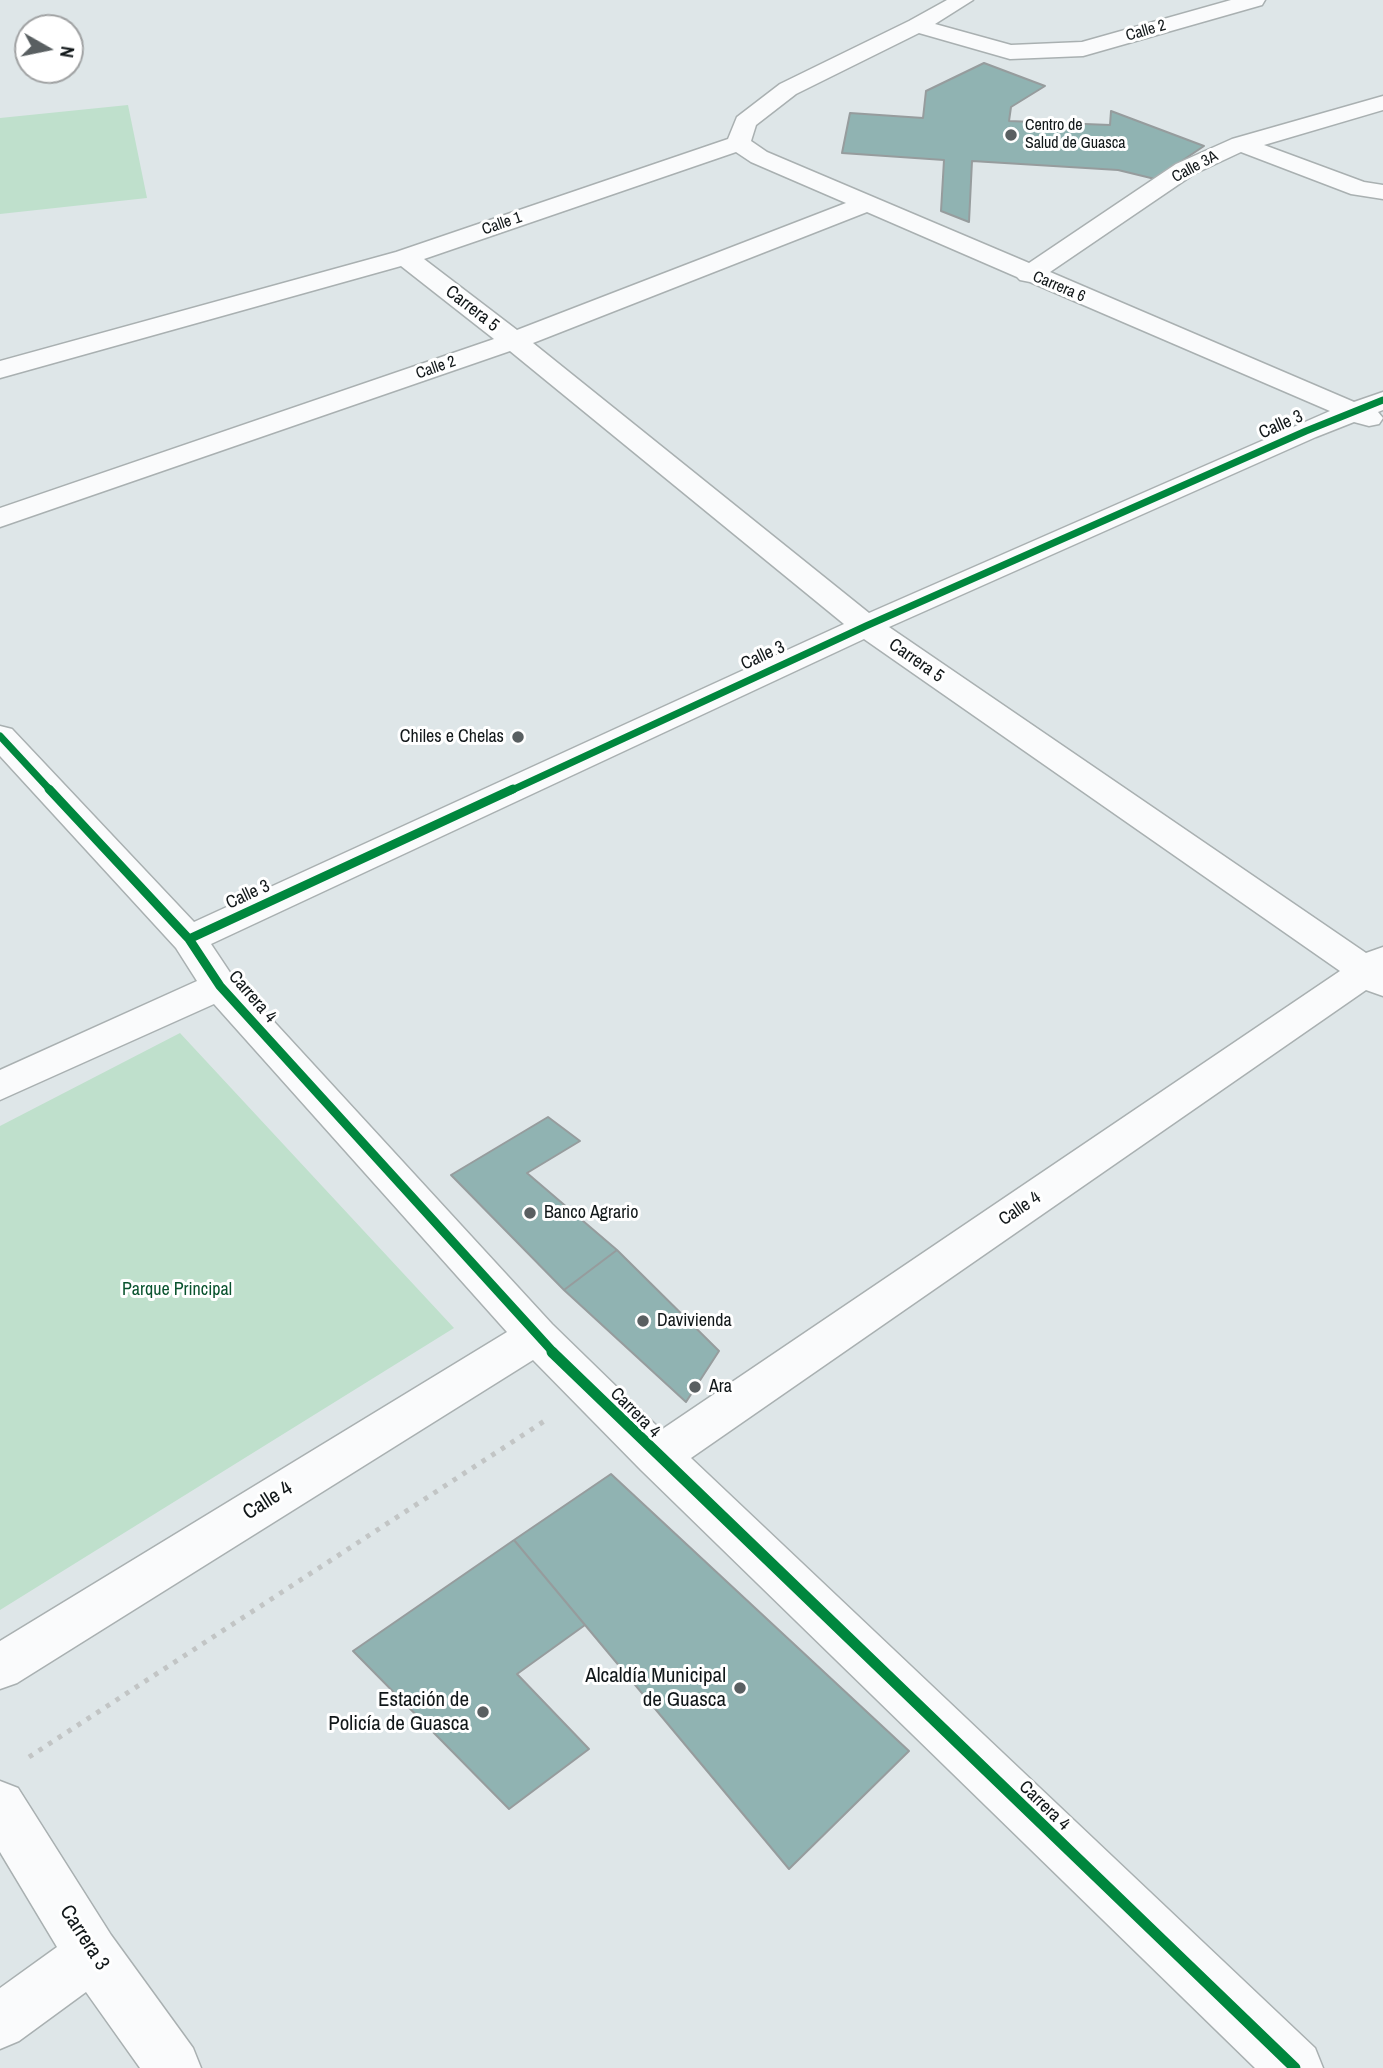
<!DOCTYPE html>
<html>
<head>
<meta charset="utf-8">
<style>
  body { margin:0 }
  #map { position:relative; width:1383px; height:2068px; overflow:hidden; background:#dee6e8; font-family:"Archivo Narrow",sans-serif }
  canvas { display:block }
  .north { position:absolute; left:14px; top:14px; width:70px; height:70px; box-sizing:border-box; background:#fff; border:2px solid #a0a2a3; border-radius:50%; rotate:99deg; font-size:19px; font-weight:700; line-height:28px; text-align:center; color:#111719 }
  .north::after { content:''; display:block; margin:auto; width:24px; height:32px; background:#595f61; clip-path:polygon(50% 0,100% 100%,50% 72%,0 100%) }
</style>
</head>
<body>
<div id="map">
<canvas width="1383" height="2068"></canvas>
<div class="north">N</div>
</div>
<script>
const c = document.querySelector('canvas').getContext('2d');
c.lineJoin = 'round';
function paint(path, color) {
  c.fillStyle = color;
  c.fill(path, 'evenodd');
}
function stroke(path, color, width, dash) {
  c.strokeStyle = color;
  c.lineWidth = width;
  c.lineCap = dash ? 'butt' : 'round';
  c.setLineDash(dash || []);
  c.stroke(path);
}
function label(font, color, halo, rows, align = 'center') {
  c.font = font + ' "Archivo Narrow",sans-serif';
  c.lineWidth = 6;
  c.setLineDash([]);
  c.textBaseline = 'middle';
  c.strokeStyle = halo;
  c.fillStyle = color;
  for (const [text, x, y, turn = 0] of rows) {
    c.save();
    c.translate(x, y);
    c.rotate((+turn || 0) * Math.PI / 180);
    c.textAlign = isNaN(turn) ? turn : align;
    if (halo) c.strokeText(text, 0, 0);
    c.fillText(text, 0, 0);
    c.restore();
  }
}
paint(new Path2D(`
  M128,105L147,198L0,214V118Z
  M180,1033L454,1328L0,1610V1126Z`), '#bfe0cc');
const building = new Path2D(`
  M984,63L1045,86L1011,107L1009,121L1110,125L1111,111L1204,146L1155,179L1118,170L972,161L969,222L941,211L944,160L842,153L850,113L923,118L926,91Z
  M548,1117L580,1141L527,1173L617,1250L564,1290L451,1175Z
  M617,1250L719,1351L686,1402L564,1290Z
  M611,1474L909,1751L789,1869L514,1540Z
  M514,1540L585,1625L517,1674L589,1749L509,1809L353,1651Z`);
paint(building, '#90b3b2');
stroke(building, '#969c9d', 2);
const minor = new Path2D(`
  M947,0H973L935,24L1011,45L1082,42L1231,0H1265L1262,5L1083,56L1010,59L919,33L796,94L756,125L751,141L767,152L1029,263L1176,164L1232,139L1383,96V110L1264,145L1364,182L1383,185V199L1351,194L1241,152L1194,174L1050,272L1354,402L1383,392V410L1378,412L1383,418L1379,424L1369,426L1354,422L1316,437L889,627L1366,953L1383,947V996L1366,990L691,1458L1315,2048L1323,2068H1255L641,1470L533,1360L17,1683L0,1689V1641L507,1332L214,1004L0,1100V1070L197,981L176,948L0,756V726L12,729L194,922L844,624L510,351L0,527V508L494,339L401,266L0,378V361L396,252L728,139L737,117L780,84L909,21ZM736,152L751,162L846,203L517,330L424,259ZM867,212L1017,277L1020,280L1030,282L1330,411L869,613L533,343ZM864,639L1340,971L661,1430L552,1324L233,977L211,944Z
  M0,1781L18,1788L111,1935L193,2048L201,2068H140L86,1992L19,2041L0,2049V1988L57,1947L0,1852Z`);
stroke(minor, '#a9b0b1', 3);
stroke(new Path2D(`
  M29,1757L546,1420`), '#c2c5c5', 5, [4.5, 7]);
paint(minor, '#fafbfc');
stroke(new Path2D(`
  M0,736L51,791
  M510,791L866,626L1306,431L1383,400`), '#00873e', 7);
stroke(new Path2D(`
  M49,789L189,939L220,986L554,1353
  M189,939L513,789`), '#00873e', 9);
stroke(new Path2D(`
  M552,1352L1295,2068`), '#00873e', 11);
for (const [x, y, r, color] of [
  [1011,135,7,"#595f61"],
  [518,737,7,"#595f61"],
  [530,1213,7,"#595f61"],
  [643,1321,7,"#595f61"],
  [695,1387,7,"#595f61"],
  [740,1688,7,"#595f61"],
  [483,1712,7,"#595f61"]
]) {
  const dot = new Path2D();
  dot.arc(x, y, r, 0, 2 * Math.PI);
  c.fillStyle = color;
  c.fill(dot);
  stroke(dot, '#fff', 2.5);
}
label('16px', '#111719', '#fff', [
  ["Calle 2",1146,31,-16],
  ["Calle 3A",1195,167,-28],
  ["Calle 1",502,224,-19],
  ["Carrera 6",1059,287,23],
  ["Calle 2",436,368,-19]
]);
label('16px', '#111719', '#fff', [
  ["Centro de",1025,126],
  ["Salud de Guasca",1025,144]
], 'left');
label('18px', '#111719', '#fff', [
  ["Carrera 5",472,309,38],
  ["Calle 3",1281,425,-24],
  ["Calle 3",763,656,-25],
  ["Carrera 5",916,661,35],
  ["Calle 3",248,895,-25],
  ["Carrera 4",252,997,49],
  ["Calle 4",1020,1209,-34],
  ["Carrera 4",635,1413,45],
  ["Carrera 4",1044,1806,44]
]);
label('18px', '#111719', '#fff', [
  ["Chiles e Chelas",504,737,"right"],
  ["Banco Agrario",544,1213],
  ["Davivienda",657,1321],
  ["Ara",709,1387]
], 'left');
label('18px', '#09532e', '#fff', [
  ["Parque Principal",177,1290]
]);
label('21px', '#111719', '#fff', [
  ["Calle 4",268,1501,-32],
  ["Carrera 3",84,1938,57]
]);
label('21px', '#111719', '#fff', [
  ["Alcaldía Municipal",726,1676],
  ["de Guasca",726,1700],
  ["Estación de",469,1700],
  ["Policía de Guasca",469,1724]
], 'right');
</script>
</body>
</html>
